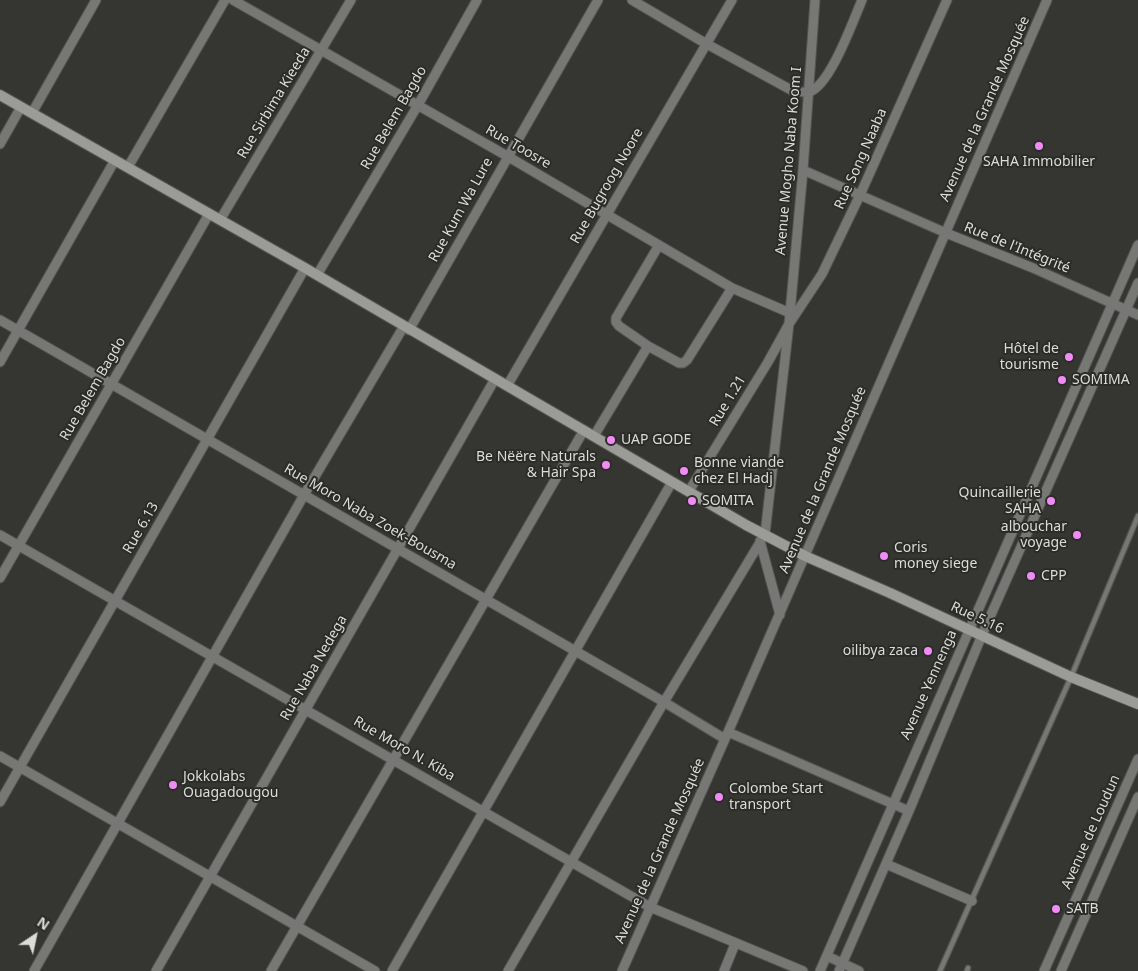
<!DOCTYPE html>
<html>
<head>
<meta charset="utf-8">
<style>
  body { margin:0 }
  #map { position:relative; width:1138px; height:971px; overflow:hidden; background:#353632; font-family:"Noto Sans",sans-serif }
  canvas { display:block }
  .north { position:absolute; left:10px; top:911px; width:50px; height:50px; -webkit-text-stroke:4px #2b2c28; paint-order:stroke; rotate:34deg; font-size:14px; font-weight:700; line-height:20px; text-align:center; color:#dbdcd9 }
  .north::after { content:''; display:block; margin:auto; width:18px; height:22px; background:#dbdcd9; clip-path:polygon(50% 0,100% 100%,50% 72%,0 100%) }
</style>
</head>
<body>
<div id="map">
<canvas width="1138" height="971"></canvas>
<div class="north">N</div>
</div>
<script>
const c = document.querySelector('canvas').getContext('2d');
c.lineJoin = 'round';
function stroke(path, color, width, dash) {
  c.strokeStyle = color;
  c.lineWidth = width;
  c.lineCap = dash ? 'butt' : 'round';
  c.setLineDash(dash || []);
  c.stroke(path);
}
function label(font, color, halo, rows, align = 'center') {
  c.font = font + ' "Noto Sans",sans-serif';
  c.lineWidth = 4;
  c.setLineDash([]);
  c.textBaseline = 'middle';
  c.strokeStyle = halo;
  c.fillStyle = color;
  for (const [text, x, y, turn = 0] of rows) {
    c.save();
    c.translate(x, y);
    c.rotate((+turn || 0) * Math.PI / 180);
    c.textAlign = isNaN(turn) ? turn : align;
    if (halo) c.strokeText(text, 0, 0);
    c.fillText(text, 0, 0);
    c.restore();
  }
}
const lane = new Path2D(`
  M940,971L1071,677L1138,516
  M967,971L968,968`);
const street = new Path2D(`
  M233,0L507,156L732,288L790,313
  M632,0L705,43L793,91C798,91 805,93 809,92C830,86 853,21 862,0
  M32,113L96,0
  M0,144L21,107
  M128,167L225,0
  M803,170L946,233L1033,268L1138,315
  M220,220L351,0
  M659,245L616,318V322L619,326L648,346L679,363H683L687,360L732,288
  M317,275L418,105L477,0
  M0,320L664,702L725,739
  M409,330L598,0
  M0,362L115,160
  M507,386L732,0
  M594,436L648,346
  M689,491L768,362L789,324L822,274L860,195L947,0
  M0,535L650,907L803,971
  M760,541L780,615
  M0,578L209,214
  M728,732L909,811
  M0,756L375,971
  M0,802L305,268
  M886,864L972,901
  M827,956L859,971
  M34,971L304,495L404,326
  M156,971L495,379
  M271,971L584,430
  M392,971L672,482
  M508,971L664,702L765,534L789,324L803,170L815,0
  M622,971L725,739L1047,0
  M724,971L735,944
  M820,971L1138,245
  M839,971L909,811L982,635L1138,283
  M1044,971L1138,759
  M1061,971L1138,797`);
const secondary = new Path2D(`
  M0,95L305,268L746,525L805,556L890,593L1071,677L1138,704`);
stroke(lane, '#535450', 7);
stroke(street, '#535450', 11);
stroke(secondary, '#535450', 12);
stroke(lane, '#777775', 4.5);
stroke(street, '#777775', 9);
stroke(secondary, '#9b9b98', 10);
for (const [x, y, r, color] of [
  [1039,146,5,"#f08bf6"],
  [1069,357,5,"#f08bf6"],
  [1062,380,5,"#f08bf6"],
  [611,440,5,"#f08bf6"],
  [606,465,5,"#f08bf6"],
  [684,471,5,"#f08bf6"],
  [692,501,5,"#f08bf6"],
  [1051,501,5,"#f08bf6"],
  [1077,535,5,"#f08bf6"],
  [884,556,5,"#f08bf6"],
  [1031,576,5,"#f08bf6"],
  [928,651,5,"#f08bf6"],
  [173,785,5,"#f08bf6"],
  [719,797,5,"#f08bf6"],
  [1056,909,5,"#f08bf6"]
]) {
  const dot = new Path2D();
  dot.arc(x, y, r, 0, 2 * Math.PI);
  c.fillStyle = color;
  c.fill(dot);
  stroke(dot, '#2b2c28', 2);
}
label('14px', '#dbdcd9', '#2b2c28', [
  ["Rue Sirbima Kieeda",274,103,-59],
  ["Avenue de la Grande Mosquée",985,109,-66],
  ["Rue Belem Bagdo",394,118,-60],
  ["Rue Toosre",518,147,30],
  ["Rue Song Naaba",861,159,-66],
  ["Avenue Mogho Naba Koom I",789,161,-85],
  ["Rue Bugroog Noore",607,186,-60],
  ["Rue Kum Wa Lure",461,210,-61],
  ["Rue de l'Intégrité",1017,248,22],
  ["Rue Belem Bagdo",93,389,-60],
  ["Rue 1.21",728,401,-59],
  ["Avenue de la Grande Mosquée",823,480,-67],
  ["Rue Moro Naba Zoek-Bousma",370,517,30],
  ["Rue 6.13",141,528,-60],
  ["Rue 5.16",977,618,25],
  ["Rue Naba Nedega",314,668,-60],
  ["Avenue Yennenga",929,685,-66],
  ["Rue Moro N. Kiba",404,749,30],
  ["Avenue de Loudun",1091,832,-66],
  ["Avenue de la Grande Mosquée",660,851,-66]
]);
label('14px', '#dbdcd9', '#2b2c28', [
  ["SAHA Immobilier",1039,162,"center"],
  ["Hôtel de",1059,349,"right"],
  ["tourisme",1059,365,"right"],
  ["SOMIMA",1072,380],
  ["UAP GODE",621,440],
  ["Be Nëëre Naturals",596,457,"right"],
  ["& Hair Spa",596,473,"right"],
  ["Bonne viande",694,463],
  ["chez El Hadj",694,479],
  ["Quincaillerie",1041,493,"right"],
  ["SAHA",1041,509,"right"],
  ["SOMITA",702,501],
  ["albouchar",1067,527,"right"],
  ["voyage",1067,543,"right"],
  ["Coris",894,548],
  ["money siege",894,564],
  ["CPP",1041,576],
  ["oilibya zaca",918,651,"right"],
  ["Jokkolabs",183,777],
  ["Ouagadougou",183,793],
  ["Colombe Start",729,789],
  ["transport",729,805],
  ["SATB",1066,909]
], 'left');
</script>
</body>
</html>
